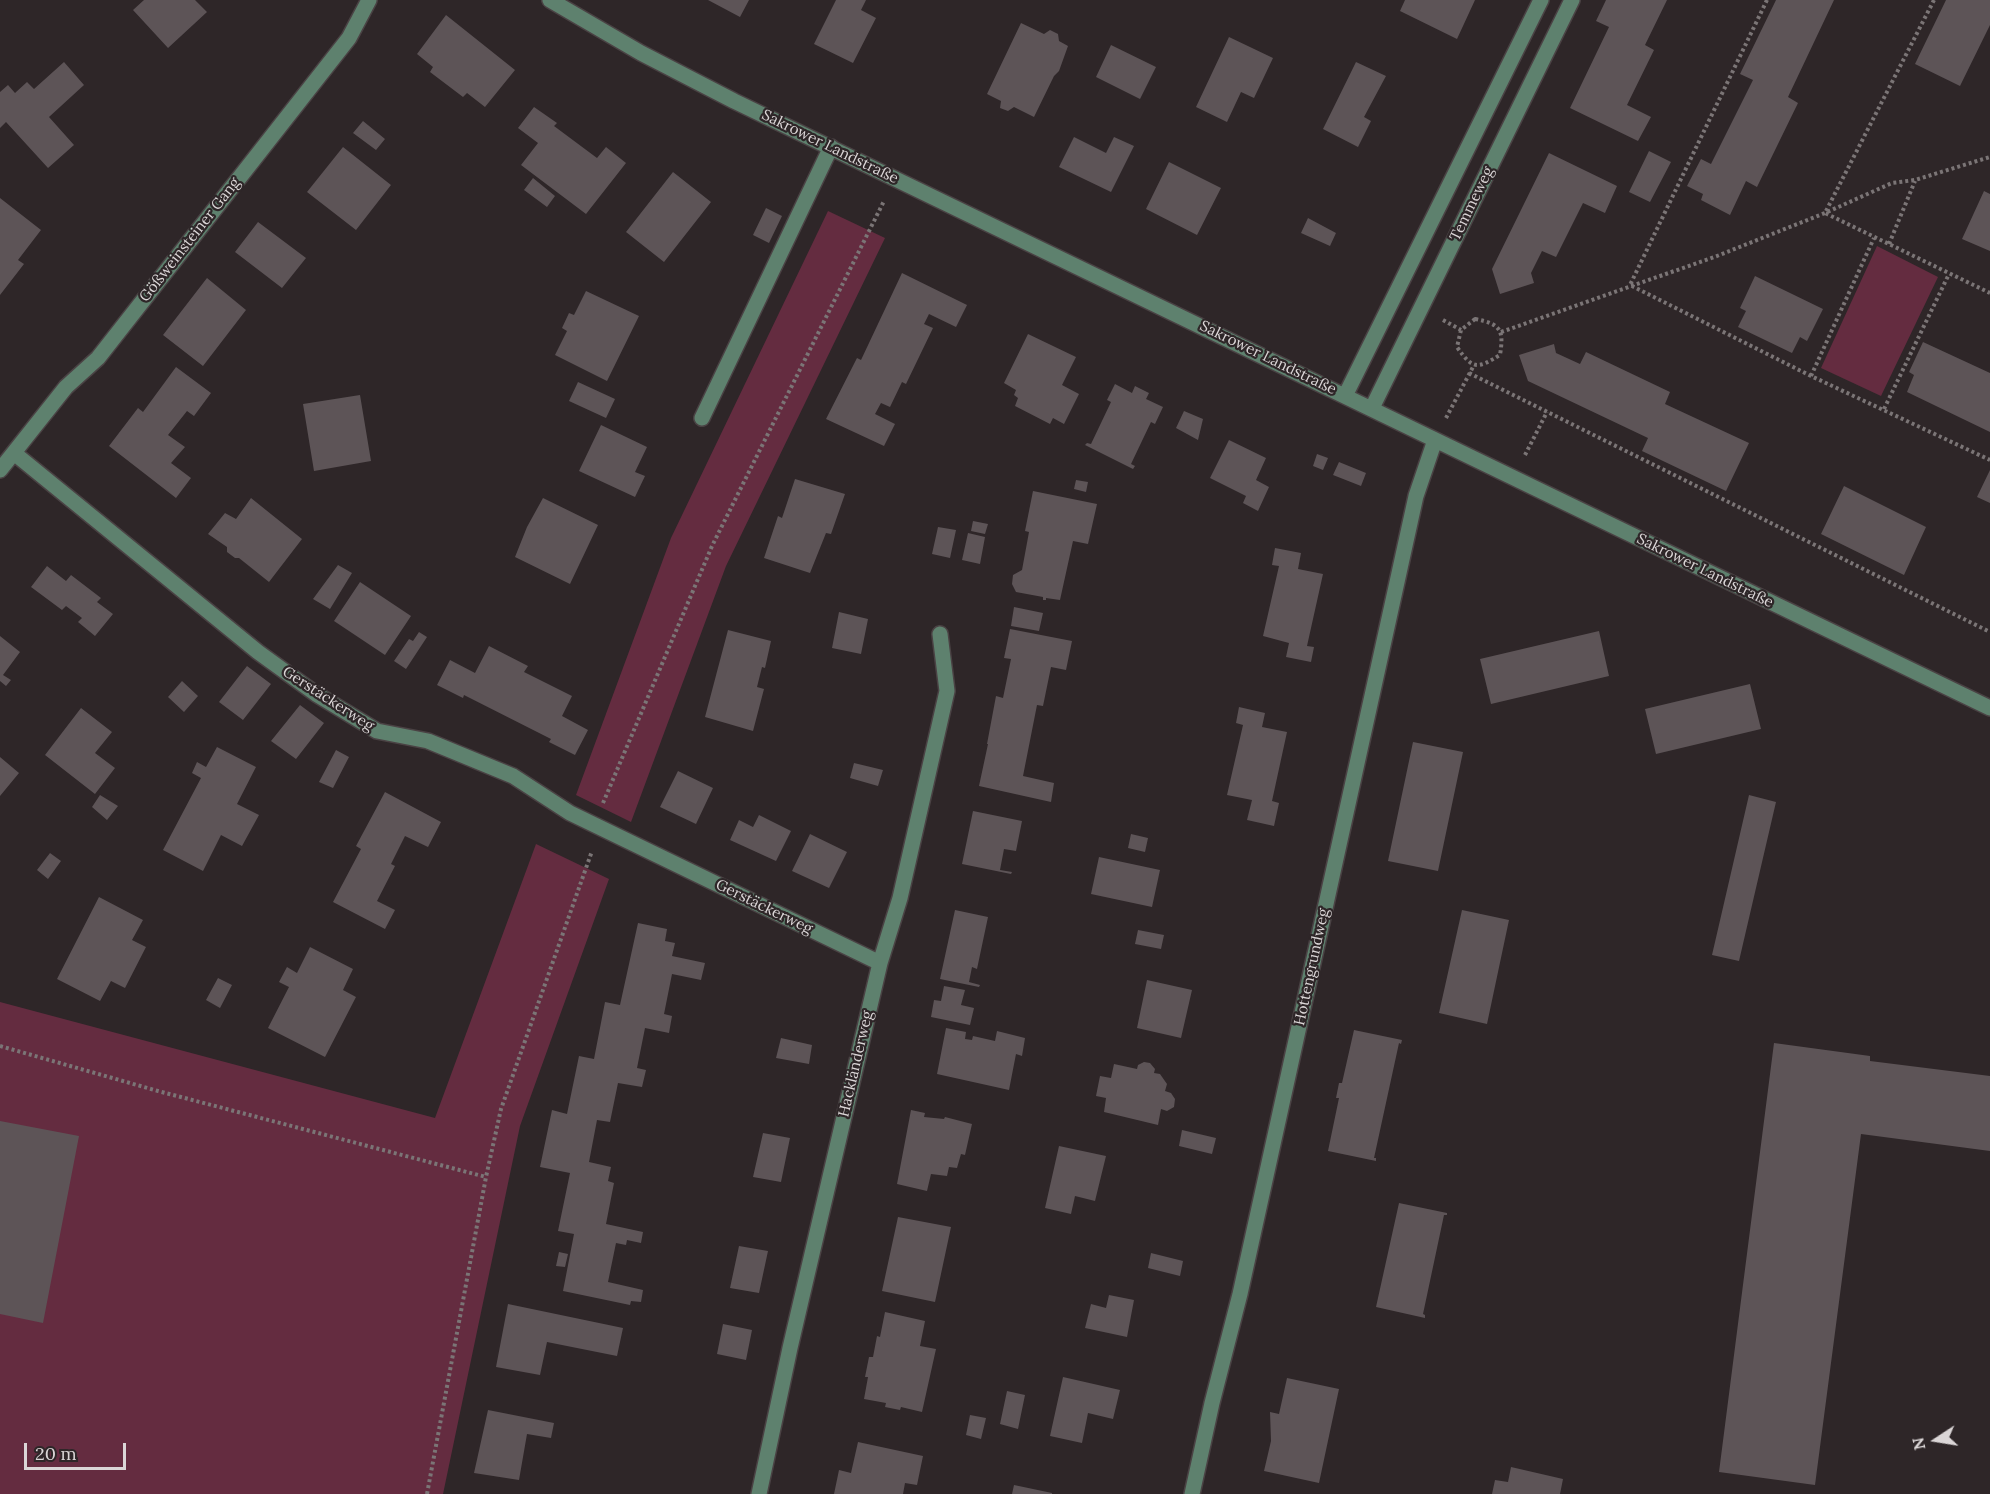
<!DOCTYPE html>
<html>
<head>
<meta charset="utf-8">
<style>
  body { margin:0 }
  #map { position:relative; width:1990px; height:1494px; overflow:hidden; background:#2e2628; font-family:Lora,serif }
  canvas { display:block }
  .north { position:absolute; left:1906px; top:1410px; width:60px; height:60px; -webkit-text-stroke:4px #2e2628; paint-order:stroke; rotate:258deg; font-size:16px; font-weight:700; line-height:24px; text-align:center; color:#dbd6d7 }
  .north::after { content:''; display:block; margin:auto; width:21px; height:27px; background:#dbd6d7; clip-path:polygon(50% 0,100% 100%,50% 72%,0 100%) }
  .scale { position:absolute; left:24px; top:1443px; width:102px; height:27px; box-sizing:border-box; border:3px solid #dbd6d7; border-top:0; padding-left:8px; font-size:18px; line-height:21px; white-space:nowrap; color:#dbd6d7; -webkit-text-stroke:4px #2e2628; paint-order:stroke }
</style>
</head>
<body>
<div id="map">
<canvas width="1990" height="1494"></canvas>
<div class="north">N</div>
<div class="scale">20 m</div>
</div>
<script>
const c = document.querySelector('canvas').getContext('2d');
c.lineJoin = 'round';
function paint(path, color) {
  c.fillStyle = color;
  c.fill(path, 'evenodd');
}
function stroke(path, color, width, dash) {
  c.strokeStyle = color;
  c.lineWidth = width;
  c.lineCap = dash ? 'butt' : 'round';
  c.setLineDash(dash || []);
  c.stroke(path);
}
function label(font, color, halo, rows, align = 'center') {
  c.font = font + ' Lora,serif';
  c.lineWidth = 4.5;
  c.setLineDash([]);
  c.textBaseline = 'middle';
  c.strokeStyle = halo;
  c.fillStyle = color;
  for (const [text, x, y, turn = 0] of rows) {
    c.save();
    c.translate(x, y);
    c.rotate((+turn || 0) * Math.PI / 180);
    c.textAlign = isNaN(turn) ? turn : align;
    if (halo) c.strokeText(text, 0, 0);
    c.fillText(text, 0, 0);
    c.restore();
  }
}
paint(new Path2D(`
  M828,211L885,238L726,566L631,822L576,795L671,538Z
  M1877,246L1938,277L1881,396L1821,368Z
  M536,844L609,879L520,1126L443,1494H0V1002L435,1118Z`), '#642c40');
paint(new Path2D(`
  M144,0H195L207,12L168,48L133,10Z
  M708,0H749L740,17Z
  M836,0H866L861,10L876,18L853,63L814,44Z
  M1405,0H1475L1457,39L1400,11Z
  M1606,0H1667L1645,45L1654,50L1627,105L1651,117L1638,141L1570,108L1609,27L1596,21Z
  M1776,0H1834L1788,97L1798,103L1757,187L1746,181L1730,215L1701,200L1703,194L1687,186L1701,159L1711,164L1753,80L1740,74Z
  M1946,0H1990V25L1960,86L1915,64Z
  M446,15L515,70L485,107L467,93L463,97L430,72L433,67L417,54Z
  M1021,23L1044,34L1050,30L1058,34L1059,41L1068,46L1059,71L1054,76L1034,117L1014,107L1008,111L1000,108L1001,101L987,94Z
  M1229,37L1273,58L1254,98L1241,92L1227,122L1196,107Z
  M1111,45L1156,67L1140,99L1096,77Z
  M64,62L84,85L49,117L74,145L48,168L6,122L0,128V92L8,85L15,93L27,82L34,89Z
  M1356,62L1386,76L1364,117L1371,121L1358,147L1323,129Z
  M534,107L557,123L554,126L597,158L606,147L626,163L586,214L521,165L538,143L518,128Z
  M363,121L385,139L376,150L353,133Z
  M1074,137L1106,153L1114,137L1134,146L1111,192L1059,167Z
  M343,147L391,185L356,230L307,192Z
  M1649,151L1671,162L1650,202L1629,192Z
  M1549,153L1617,186L1605,213L1583,203L1556,257L1542,251L1531,273L1534,283L1500,294L1492,269Z
  M1169,162L1221,188L1197,235L1146,209Z
  M673,172L711,202L664,262L626,232Z
  M533,178L555,196L547,207L524,190Z
  M1984,191L1990,194V251L1962,239Z
  M0,198L41,230L18,260L24,264L0,295Z
  M766,208L782,216L769,243L753,235Z
  M1308,218L1336,233L1330,246L1301,233Z
  M258,222L306,258L282,288L235,252Z
  M902,273L967,305L956,327L929,314L924,324L933,328L906,384L902,382L890,407L881,403L875,414L895,424L884,446L826,419L857,358L861,360Z
  M1755,276L1823,309L1807,341L1800,337L1792,353L1738,327L1746,311L1740,308Z
  M207,278L246,310L203,366L163,335Z
  M586,291L639,316L607,381L555,355L567,331L562,328L569,313L574,315Z
  M1028,334L1076,357L1062,385L1079,394L1064,424L1053,418L1050,424L1015,406L1018,398L1014,395L1016,390L1004,383Z
  M1923,342L1990,373V432L1907,392L1914,375L1909,372Z
  M1554,344L1556,353L1580,364L1586,352L1670,392L1665,404L1749,443L1726,491L1642,451L1648,438L1528,381L1519,355Z
  M176,367L211,393L194,416L187,411L168,435L185,447L171,463L191,478L176,498L109,446L138,408L143,412Z
  M578,382L615,399L606,418L569,401Z
  M1115,384L1132,393L1135,386L1149,393L1146,399L1163,407L1155,424L1151,422L1131,464L1135,466L1133,469L1085,445L1087,443L1091,444L1111,402L1107,400Z
  M360,395L371,461L314,471L303,404Z
  M1184,411L1203,419L1198,440L1176,428Z
  M601,425L647,447L635,472L645,476L635,497L579,471Z
  M1229,440L1266,458L1256,480L1269,487L1258,511L1243,503L1246,496L1210,478Z
  M1317,454L1328,458L1323,470L1313,466Z
  M1339,462L1366,473L1361,486L1333,475Z
  M1990,470V503L1977,497Z
  M795,479L845,494L831,534L826,533L810,573L764,558L778,516L782,518Z
  M1076,480L1088,482L1086,492L1074,489Z
  M1844,486L1926,527L1904,575L1821,534Z
  M1033,491L1097,504L1088,544L1073,541L1060,600L1046,598V600H1043V597L1016,592L1012,584L1013,575L1022,570L1029,532L1025,531Z
  M251,498L302,539L269,582L239,558H235L227,552V547L208,534L225,513L236,519Z
  M543,498L598,525L570,584L515,557L527,527Z
  M973,521L988,524L985,534L971,531Z
  M938,527L956,530L950,558L932,554Z
  M968,533L985,537L980,564L962,560Z
  M1275,548L1301,553L1298,569L1323,574L1307,646L1314,647L1311,662L1286,657L1289,643L1263,636L1279,566L1272,565Z
  M338,565L352,573L330,609L313,599Z
  M47,566L66,581L71,575L101,598L97,602L113,614L95,636L78,622L82,618L66,606L62,610L31,587Z
  M360,582L411,616L385,655L334,621Z
  M1014,607L1043,613L1039,631L1011,626Z
  M839,612L868,619L861,654L832,648Z
  M1010,629L1072,641L1066,670L1051,667L1043,706L1037,705L1023,776L1054,783L1051,802L979,786L988,744H987L996,696L1003,698L1011,659L1004,658Z
  M728,630L771,641L765,668L762,667L757,687L764,689L753,731L705,717Z
  M1599,631L1609,676L1491,704L1480,659Z
  M419,632L427,637L406,669L394,661L409,639L413,641Z
  M0,636L20,652L3,675L11,680L6,686L0,681Z
  M489,646L528,666L524,672L572,696L562,716L588,730L575,755L549,742L551,739L464,695L463,698L437,685L450,660L475,673Z
  M247,666L271,684L243,720L219,702Z
  M182,681L198,696L184,712L168,697Z
  M1750,684L1761,729L1656,754L1645,709Z
  M300,705L324,723L296,759L271,741Z
  M1239,707L1265,713L1262,727L1287,732L1272,801L1279,803L1274,826L1247,820L1252,800L1227,795L1243,725L1236,723Z
  M81,708L112,732L95,753L115,768L95,794L45,755Z
  M1413,742L1463,752L1438,871L1388,861Z
  M217,747L256,767L237,804L259,815L242,846L221,835L203,871L163,850L201,778L192,773L197,762L206,767Z
  M336,750L349,757L333,788L319,782Z
  M0,757L19,773L0,796Z
  M854,763L883,770L878,786L850,778Z
  M678,771L713,788L696,824L660,807Z
  M385,792L441,822L428,847L405,836L391,864L395,866L377,901L395,910L385,929L333,902L361,849L356,846Z
  M100,795L118,806L107,820L92,807Z
  M1749,795L1776,802L1739,961L1712,955Z
  M973,811L1022,821L1016,851L1004,849L1000,870L1012,872L1011,874L962,864Z
  M759,815L791,831L776,861L730,840L739,820L753,827Z
  M810,834L847,852L829,888L792,871Z
  M1131,834L1148,838L1145,852L1128,848Z
  M50,853L61,861L48,879L37,870Z
  M1099,857L1160,870L1152,907L1091,894Z
  M99,897L143,920L132,940L146,947L125,988L111,981L100,1001L57,979Z
  M955,910L988,917L977,969L972,967L969,982L980,985L979,987L940,979Z
  M1462,910L1509,920L1487,1024L1439,1013Z
  M638,923L667,929L665,941L675,943L672,956L705,963L701,980L672,974L664,1014L672,1016L669,1033L645,1028L637,1068L646,1070L642,1087L618,1083L610,1122L597,1120L589,1162L611,1167L608,1181L614,1183L606,1224L643,1232L641,1243L627,1240L626,1245L616,1243L608,1282L643,1290L641,1302L631,1301L630,1305L563,1291L574,1234L558,1231L570,1173L540,1167L552,1110L567,1114L579,1056L594,1059L605,1002L620,1005Z
  M1138,930L1164,935L1161,949L1135,944Z
  M310,947L353,969L343,990L356,997L325,1057L268,1028L289,987L279,982L287,967L297,973Z
  M218,978L232,985L220,1008L206,1000Z
  M1147,980L1192,990L1181,1038L1137,1028Z
  M944,986L965,990L961,1005L974,1008L970,1025L931,1017L934,1000L941,1001Z
  M946,1028L966,1032L965,1039L972,1040L973,1036L995,1041L997,1031L1025,1038L1022,1056L1016,1054L1009,1090L937,1074Z
  M1354,1030L1402,1040L1401,1044L1399,1043L1374,1158H1376V1161L1328,1151L1339,1098H1336L1339,1083H1342Z
  M781,1038L812,1045L809,1064L776,1058Z
  M1774,1043L1870,1056V1061L1990,1076V1151L1861,1134L1815,1485L1719,1472Z
  M1144,1062L1150,1063L1155,1069L1154,1073L1160,1074L1167,1084L1165,1091L1171,1093L1175,1099L1174,1107L1167,1111L1161,1109L1158,1125L1104,1112L1106,1098L1096,1096L1100,1076L1111,1078L1114,1064L1137,1069L1138,1065Z
  M911,1110L925,1113L924,1117L944,1119L945,1117L972,1124L965,1155L961,1154L957,1168L949,1167L947,1176L931,1174L927,1191L897,1184Z
  M0,1121L79,1136L43,1323L0,1314Z
  M1182,1130L1216,1138L1212,1154L1179,1146Z
  M763,1133L790,1138L781,1182L753,1177Z
  M1059,1146L1106,1156L1095,1201L1075,1196L1071,1214L1045,1208Z
  M1399,1203L1447,1213V1215H1444L1423,1314L1425,1315V1318L1376,1307Z
  M898,1217L951,1227L935,1302L882,1291Z
  M739,1246L768,1251L759,1293L730,1288Z
  M559,1252L568,1254L565,1267L556,1266Z
  M1151,1253L1183,1261L1180,1276L1148,1268Z
  M1109,1295L1134,1300L1127,1337L1085,1328L1091,1304L1106,1308Z
  M508,1304L623,1328L617,1356L547,1342L540,1375L496,1367Z
  M885,1312L925,1321L920,1346L936,1349L922,1412L901,1407L900,1410L885,1407L886,1403L864,1399L868,1377H865L869,1357H873L877,1336L880,1337Z
  M723,1324L752,1330L746,1360L717,1354Z
  M1063,1377L1120,1390L1113,1419L1088,1413L1082,1443L1050,1436Z
  M1287,1378L1339,1389L1319,1483L1264,1471L1271,1441L1270,1412L1279,1414Z
  M1007,1391L1025,1395L1018,1429L1000,1424Z
  M488,1410L554,1423L551,1438L527,1434L519,1480L474,1473Z
  M970,1415L986,1418L981,1439L966,1435Z
  M858,1442L923,1456L917,1485L905,1483L903,1494H834L839,1470L851,1473Z
  M1511,1467L1563,1479L1560,1494H1492L1495,1480L1508,1482Z
  M1014,1485L1052,1493V1494H1012Z`), '#5d5457');
const minor = new Path2D(`
  M550,0L641,53L734,101L1990,708
  M1345,396L1541,0
  M1372,408L1572,0
  M702,418L831,147
  M14,453L258,652L316,694L377,731L428,741L513,776L570,813L880,963
  M0,470L66,387L98,358L349,38L369,0
  M759,1494L790,1348L880,963L900,898L947,691L940,634
  M1192,1494L1212,1403L1240,1294L1416,496L1435,440`);
stroke(minor, '#4a4244', 18);
stroke(new Path2D(`
  M1767,0L1630,285L1811,376L1990,460
  M1934,0L1825,213L1990,293
  M1889,244L1915,181
  M1475,319C1501,324 1504,330 1500,355C1477,369 1473,370 1457,347L1461,330Z
  M1443,320L1461,330
  M1501,332L1717,256L1825,213L1892,183L1915,180L1990,157
  M1469,373L1990,632
  M1811,376L1874,238
  M1884,409L1949,274
  M1446,418L1474,365
  M1525,455L1547,412
  M603,803L712,546L884,201
  M0,1046L158,1091L486,1177
  M427,1494L486,1177L501,1109L592,851`), '#7b7576', 4, [3, 3]);
stroke(minor, '#5e816e', 15);
label('15px', '#dbd6d7', '#2e2628', [
  ["Sakrower Landstraße",830,147,26],
  ["Temmeweg",1472,204,-64],
  ["Gößweinsteiner Gang",190,240,-52],
  ["Sakrower Landstraße",1268,358,26],
  ["Sakrower Landstraße",1705,571,26],
  ["Gerstäckerweg",328,699,33],
  ["Gerstäckerweg",764,907,26],
  ["Hottengrundweg",1312,967,-78],
  ["Hackländerweg",856,1064,-77]
]);
</script>
</body>
</html>
